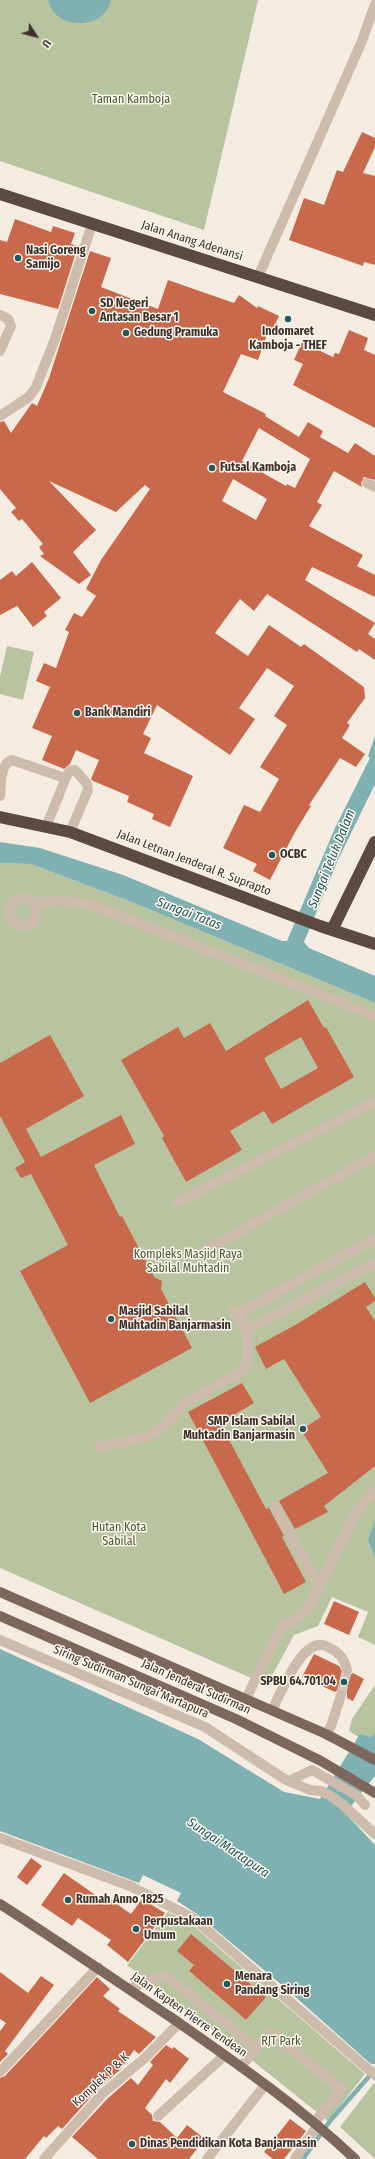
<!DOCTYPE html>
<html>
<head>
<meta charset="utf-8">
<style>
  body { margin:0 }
  #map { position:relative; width:375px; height:2159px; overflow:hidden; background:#f4ebe1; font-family:"Fira Sans Condensed",sans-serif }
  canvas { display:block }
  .north { position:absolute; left:16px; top:16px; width:40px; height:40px; -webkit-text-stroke:3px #fbf5ee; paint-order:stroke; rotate:126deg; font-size:11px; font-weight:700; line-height:16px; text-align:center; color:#3b302b }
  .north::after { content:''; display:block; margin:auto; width:14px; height:18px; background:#3b302b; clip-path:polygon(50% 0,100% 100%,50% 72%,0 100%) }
</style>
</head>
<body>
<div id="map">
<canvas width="375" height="2159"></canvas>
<div class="north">U</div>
</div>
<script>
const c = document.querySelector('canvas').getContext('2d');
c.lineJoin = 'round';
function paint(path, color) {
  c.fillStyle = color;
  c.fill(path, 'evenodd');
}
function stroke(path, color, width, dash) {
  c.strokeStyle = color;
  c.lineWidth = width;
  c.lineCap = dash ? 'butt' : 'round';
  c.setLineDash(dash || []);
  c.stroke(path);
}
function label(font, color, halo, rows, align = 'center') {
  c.font = font + ' "Fira Sans Condensed",sans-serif';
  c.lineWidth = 3;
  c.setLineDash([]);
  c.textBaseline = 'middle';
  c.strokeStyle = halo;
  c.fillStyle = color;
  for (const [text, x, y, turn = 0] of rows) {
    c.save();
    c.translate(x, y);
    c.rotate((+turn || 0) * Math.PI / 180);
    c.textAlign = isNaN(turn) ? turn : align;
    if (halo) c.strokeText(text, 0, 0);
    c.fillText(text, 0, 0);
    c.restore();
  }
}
paint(new Path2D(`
  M0,0H258L204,230L0,161Z
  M7,646L34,652L23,700L0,694V677Z
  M0,863L31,864L134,903L375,1003V1645L358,1637L368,1612L332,1597L318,1626L294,1635L267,1685L0,1568Z
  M375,1685V1747L349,1731L352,1719Z
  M168,1912L189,1922L365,2074L328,2121L248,2057L127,1965ZM208,1949L265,1997L246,2020L189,1971Z
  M374,2083L375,2084V2159L340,2127Z`), '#b8c4a0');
paint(new Path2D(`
  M48,0H111C104,31 55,31 48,0Z
  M375,736V784L337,862L304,942L309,948L375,976V1003L134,903L31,864L0,863V842L40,848L123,875L282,941H287L335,828L370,758L368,756Z
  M375,1521V1557L368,1540Z
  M0,1649L198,1739L284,1792L320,1799L360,1734L371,1737L375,1733V1776L357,1798L346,1814L375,1845V2064H371L283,1986L197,1914L177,1901L181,1893L143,1875L139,1883L0,1831Z`), '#7fb0b2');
stroke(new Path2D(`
  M303,2159L330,2121L372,2073`), '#7fb0b2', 4.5);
paint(new Path2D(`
  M362,132L375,138V147L363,173L375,176V265L364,262L363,266L289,240L304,198L324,205L337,170L343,172Z
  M15,219L51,232L53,226L75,233L71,244L78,246L58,309L0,294V240L7,242Z
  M90,251L111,258L101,287L158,309L168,280L234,303L239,295L257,308L258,306L279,316L271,333L268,332L258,360L241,354L223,392L266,414L265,416L299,437L308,422L323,431L320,437L348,453L355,443L375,456V480L364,477L361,483L362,487L334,471L317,502L322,505L309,526L363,555L357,566L375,575V597L312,567L305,580L375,623L368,634L375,639V660L359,649L357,652L267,594L254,611L240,599L215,633L248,656L269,625L301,647L304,644L364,687L365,698L347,723L350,725L342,738L365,754L356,767L340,758L309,805L311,806L295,832L270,880L253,871L257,864L223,848L244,805L260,812L279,779L260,767L287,725L274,716L294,686L267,668L239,708L255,719L230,755L157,705L143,734L151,738L144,753L193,776L170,827L152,819L154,814L127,802L129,796L93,781L91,779L99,760L76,750L70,764L64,769L42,760L52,736L32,728L50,687L36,681L44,663L56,668L69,632L65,630L74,613L82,617L96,596L86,589L101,560L150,489L145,485L116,512L49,481L96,530L73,552L91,575L79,584L40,556L44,554L39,547L43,544L22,519L19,521L11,512L16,508L0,489V422L4,421L11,433L32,403L37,406L49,378ZM259,428L310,459L295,488L287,484L286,486L242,461ZM233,479L267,499L256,520L222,501Z
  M349,330L368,338L364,350L375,355V428L293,385L303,364L294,360L302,342L333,357L335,353L339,354Z
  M32,562L61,598L44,612L47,616L33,627L17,606L0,615V580L12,571L16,576Z
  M308,1000L324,1028L326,1027L354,1077L272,1124L264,1111L230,1131L242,1150L186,1182L162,1138L164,1136L121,1060L178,1027L184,1038L210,1023L226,1051ZM301,1037L318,1068L281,1089L264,1058Z
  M50,1035L84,1096L26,1129L41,1157L121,1115L135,1144L94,1165L120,1217L122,1216L154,1277L162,1281L161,1289L192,1348L90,1403L20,1271L68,1245L31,1174L21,1178L15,1168L25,1162L0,1116V1063Z
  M365,1282L375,1298V1301L366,1307L375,1321V1466L324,1506L328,1512L295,1529L279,1501L328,1473L301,1430L321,1417L284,1359L266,1369L255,1347L297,1324Z
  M242,1383L254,1403L220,1423L266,1509L269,1508L284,1536L282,1537L306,1582L284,1594L188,1412Z
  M334,1601L359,1612L349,1635L324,1624Z
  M314,1654L339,1666L345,1676H349L353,1673L364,1679L353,1701L347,1698V1693L343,1689H339L335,1692L302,1677Z
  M31,1858L42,1866L27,1885L17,1877Z
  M64,1873L101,1899L104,1895L131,1914L142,1899L165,1913L128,1962L107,1945L111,1940L78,1918L72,1926L41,1905Z
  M191,1934L266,1997L246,2020L189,1971L194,1965L177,1951Z
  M0,1972L28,1993L41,1976L54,1985L5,2051L8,2054L0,2062V2031L6,2023L0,2019Z
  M97,1977L110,1989L103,1996L120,2009L118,2011L156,2037L139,2054L134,2050L121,2069L97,2090L62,2129L58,2126L46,2138L44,2136L25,2159H0V2078L5,2076Z
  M166,2045L172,2049L174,2047L189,2059L170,2083L166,2079L145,2108L152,2115L153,2121L160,2122L177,2138L187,2125L205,2139L189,2159H98L72,2137L107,2099L131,2078L138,2085L153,2065L150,2062Z
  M290,2119L306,2131L284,2159H273L264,2152Z`), '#c8694b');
stroke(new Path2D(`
  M341,1695L347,1670`), '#cfc6bd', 10, [10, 5]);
stroke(new Path2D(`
  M258,277L362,41L375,4
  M0,315L8,319L11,326L0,351
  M0,416L29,397L36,387L55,339L92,224
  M367,483L375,487
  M0,796C1,784 0,764 12,760L65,778
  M46,827L67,775L70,771L75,770L87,784L88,790L70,832
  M9 912a14 14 0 1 1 28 0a14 14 0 1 1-28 0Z
  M34,904L57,900L92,905L375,1016
  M178,1202L375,1102
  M204,1251L375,1156
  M232,1310L247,1330L375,1263
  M235,1315L375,1239
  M98,1447L147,1437L163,1427L183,1404L240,1373L247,1365V1330
  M275,1506L320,1589
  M0,1640L205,1727L286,1780L310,1790L321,1791L331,1796L342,1804L375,1834
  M246,1699L276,1637L286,1624L304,1613L312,1602L358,1509L375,1491
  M272,1710C281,1694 303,1633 328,1647C339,1652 344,1658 347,1670
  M326,1734L331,1726L341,1695
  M289,1781L312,1770L356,1795L365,1805
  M0,1838L130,1886L193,1918L375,2075
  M129,1989L159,1976L165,1975L256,2048
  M241,2066L271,2033L341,2090L314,2123
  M0,2072L98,1967
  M158,2116L225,2055
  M44,2159L102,2094L145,2058L179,2023
  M207,2159L265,2085
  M295,2159L317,2126`), '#cdbbac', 10);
stroke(new Path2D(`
  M0,1592L326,1734L375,1760
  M0,1616L236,1719L321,1761L375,1793
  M0,1904C58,1941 115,1980 172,2018C235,2062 299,2106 355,2159`), '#7d675c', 10);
stroke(new Path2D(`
  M0,194L375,315
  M0,817L70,832L320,926L375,944
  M332,930L375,842`), '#5c4a42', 12);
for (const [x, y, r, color] of [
  [18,258,4,"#1f5a5e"],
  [92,311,4,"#1f5a5e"],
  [288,319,4,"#1f5a5e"],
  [126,333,4,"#1f5a5e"],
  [212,468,4,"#1f5a5e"],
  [77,713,4,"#1f5a5e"],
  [272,855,4,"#1f5a5e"],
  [111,1319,4,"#1f5a5e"],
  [303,1429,4,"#1f5a5e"],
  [344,1682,4,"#1f5a5e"],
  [68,1900,4,"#1f5a5e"],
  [136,1929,4,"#1f5a5e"],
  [227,1984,4,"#1f5a5e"],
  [132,2144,4,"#1f5a5e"]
]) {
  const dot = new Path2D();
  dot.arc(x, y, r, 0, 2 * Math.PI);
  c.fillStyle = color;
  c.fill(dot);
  stroke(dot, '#fbf5ee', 1.5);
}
label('12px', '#4a5a2e', '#fbf5ee', [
  ["Taman Kamboja",131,100],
  ["Kompleks Masjid Raya",188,1255],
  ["Sabilal Muhtadin",188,1269],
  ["Hutan Kota",119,1528],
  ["Sabilal",119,1542],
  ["RJT Park",281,2042]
]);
label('12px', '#3b302b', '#fbf5ee', [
  ["Jalan Anang Adenansi",192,241,18],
  ["Jalan Letnan Jenderal R. Suprapto",194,863,21],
  ["Siring Sudirman Sungai Martapura",131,1682,23],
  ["Jalan Jenderal Sudirman",196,1687,24],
  ["Jalan Kapten Pierre Tendean",189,2015,35],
  ["Komplek P & K",101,2080,-43]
]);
label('bold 12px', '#3b302b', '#fbf5ee', [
  ["Nasi Goreng",26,251],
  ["Samijo",26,265],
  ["SD Negeri",100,304],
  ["Antasan Besar 1",100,318],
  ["Indomaret",288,332,"center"],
  ["Kamboja - THEF",288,346,"center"],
  ["Gedung Pramuka",134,333],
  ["Futsal Kamboja",220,468],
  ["Bank Mandiri",85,713],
  ["OCBC",280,855],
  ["Masjid Sabilal",119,1312],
  ["Muhtadin Banjarmasin",119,1326],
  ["SMP Islam Sabilal",295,1422,"right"],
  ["Muhtadin Banjarmasin",295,1436,"right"],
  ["SPBU 64.701.04",336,1682,"right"],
  ["Rumah Anno 1825",76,1900],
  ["Perpustakaan",144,1922],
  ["Umum",144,1936],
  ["Menara",235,1977],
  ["Pandang Siring",235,1991],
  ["Dinas Pendidikan Kota Banjarmasin",140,2144]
], 'left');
label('italic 13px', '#1f5a5e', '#fbf5ee', [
  ["Sungai Teluk Dalam",332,859,-68],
  ["Sungai Tatas",189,914,21],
  ["Sungai Martapura",228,1848,34]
]);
</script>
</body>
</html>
